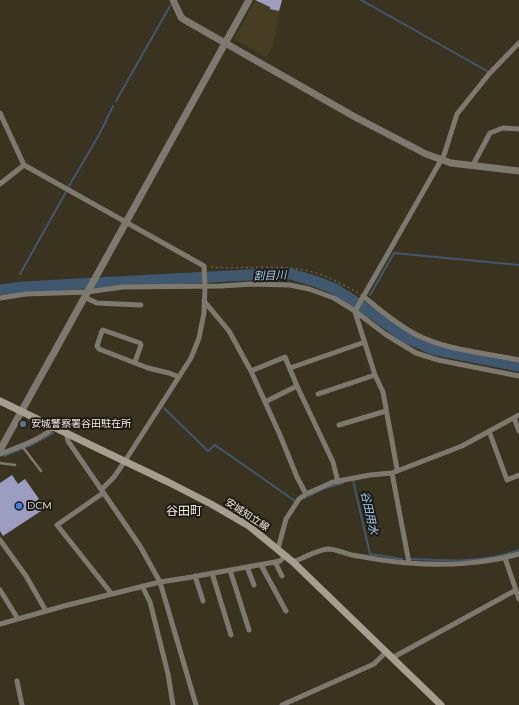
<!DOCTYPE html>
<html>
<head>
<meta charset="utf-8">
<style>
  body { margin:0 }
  canvas { display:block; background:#3a3320 }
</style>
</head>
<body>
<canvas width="519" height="705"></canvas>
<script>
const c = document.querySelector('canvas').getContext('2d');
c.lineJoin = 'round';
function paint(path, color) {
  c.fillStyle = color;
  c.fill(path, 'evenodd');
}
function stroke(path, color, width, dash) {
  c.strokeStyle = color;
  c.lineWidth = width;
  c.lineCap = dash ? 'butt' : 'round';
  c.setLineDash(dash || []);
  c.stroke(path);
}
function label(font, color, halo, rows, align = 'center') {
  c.font = font + ' Montserrat,"Noto Sans JP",sans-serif';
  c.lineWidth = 4;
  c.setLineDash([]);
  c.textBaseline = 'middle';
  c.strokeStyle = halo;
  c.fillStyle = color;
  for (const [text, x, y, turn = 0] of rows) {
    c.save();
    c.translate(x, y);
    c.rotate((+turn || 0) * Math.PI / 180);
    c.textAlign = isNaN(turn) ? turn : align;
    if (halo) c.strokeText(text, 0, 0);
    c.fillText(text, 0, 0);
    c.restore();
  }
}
paint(new Path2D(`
  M256,0H282L273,46L266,57L234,39Z`), '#473d23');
stroke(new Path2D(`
  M361,0L487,71
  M116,101L170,6
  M69,186L99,135L113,106
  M20,274L66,192
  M21,283L23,287
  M370,295L394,253L519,265
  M363,307L364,304
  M164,408L208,451L215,445L295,501
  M4,456L31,445L53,433
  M353,480L370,554L402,559
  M304,498L325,488L343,483
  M411,559C446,561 485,563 519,550`), '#3f5870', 2);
stroke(new Path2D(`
  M0,290L23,287L266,274H291L314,281L335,289L363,307L405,337L432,349L519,366`), '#3f5870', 11);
paint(new Path2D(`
  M255,0H282L279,11L270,9V7Z
  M12,475L18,484L25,479L39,499L35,502L41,511L3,536L0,531V483Z`), '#9c9dc0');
stroke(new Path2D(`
  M211,267C247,270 284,262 319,274C333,279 346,286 358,293`), '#797363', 1, [2, 3]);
stroke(new Path2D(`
  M22,446L41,471
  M0,463L15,465`), '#7d796f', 2.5);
stroke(new Path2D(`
  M0,113L24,165L204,266L205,286L204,313L199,338L191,358L125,461L114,477L102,489
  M473,165L490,133L503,128L519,129
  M0,184L24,165
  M363,296C380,310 396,324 415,334C445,350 486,353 519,360
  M84,297L97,303L141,305
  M0,298L26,294L87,292L123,287L221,286L252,284L290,285L309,289L334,298L355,311L385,334L416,353L438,360L519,376
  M204,301L229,331L251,371L280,435L297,477L306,494
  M355,311L444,155L457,114L489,74L519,43
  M355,312L375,375L383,392L397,469
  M135,362L141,345L140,343L103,330L102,331L97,346L99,349L148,368L169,373L179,377
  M290,368L365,342
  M251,371L285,357L297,386L333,462L338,482
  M318,394L375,375
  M265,402L297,386
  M514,418L519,431
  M339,425L386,411
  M489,431L507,480L519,475
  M66,433L68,441L140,546L160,582L196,705
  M0,454C13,449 46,438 53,427
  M392,473L409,563
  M103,493L57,525L111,593
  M0,540L26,576L46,611
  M277,548L279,545L286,519L299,499L306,494L333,482L370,475L392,473L462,446L519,415
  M505,558L519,599
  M275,562L282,576
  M293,562C304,558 316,550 328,549C335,549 344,553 352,555C370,558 390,562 409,563C444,566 486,564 519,554
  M261,565L286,611
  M247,567L254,585
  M230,570L249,630
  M212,573L231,635
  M195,576L203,601
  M142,586L150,602L168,674L173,705
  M0,590L18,619
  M0,624L64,606L160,582L186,578L275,562L280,561L285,556
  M392,658L516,590
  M17,681L22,705
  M282,705L374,664L386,652`), '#7d796f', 5);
stroke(new Path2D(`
  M173,0L181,17L183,19L355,117L426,154L451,163L519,171
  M0,450L249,0`), '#7d796f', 7);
stroke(new Path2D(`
  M0,401L97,448L168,482L211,504L249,526L293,562L441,705`), '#a69f90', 7);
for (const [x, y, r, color] of [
  [23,424,4,"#5c6f8a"],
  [19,506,4,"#3f7fe0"]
]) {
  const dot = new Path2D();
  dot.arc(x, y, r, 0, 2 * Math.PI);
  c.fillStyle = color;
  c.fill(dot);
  stroke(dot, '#1f1b13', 1.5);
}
label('10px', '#f3efe3', '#1f1b13', [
  ["安城警察署谷田駐在所",31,424],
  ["DCM",27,506]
], 'left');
label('10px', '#f3efe3', '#1f1b13', [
  ["安城知立線",247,515,33]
]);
label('italic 11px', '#9fcdfa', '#1f1b13', [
  ["割目川",270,276,-2],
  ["谷田用水",369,513,77]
]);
label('12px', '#f3efe3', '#1f1b13', [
  ["谷田町",184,511]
]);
</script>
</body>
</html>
